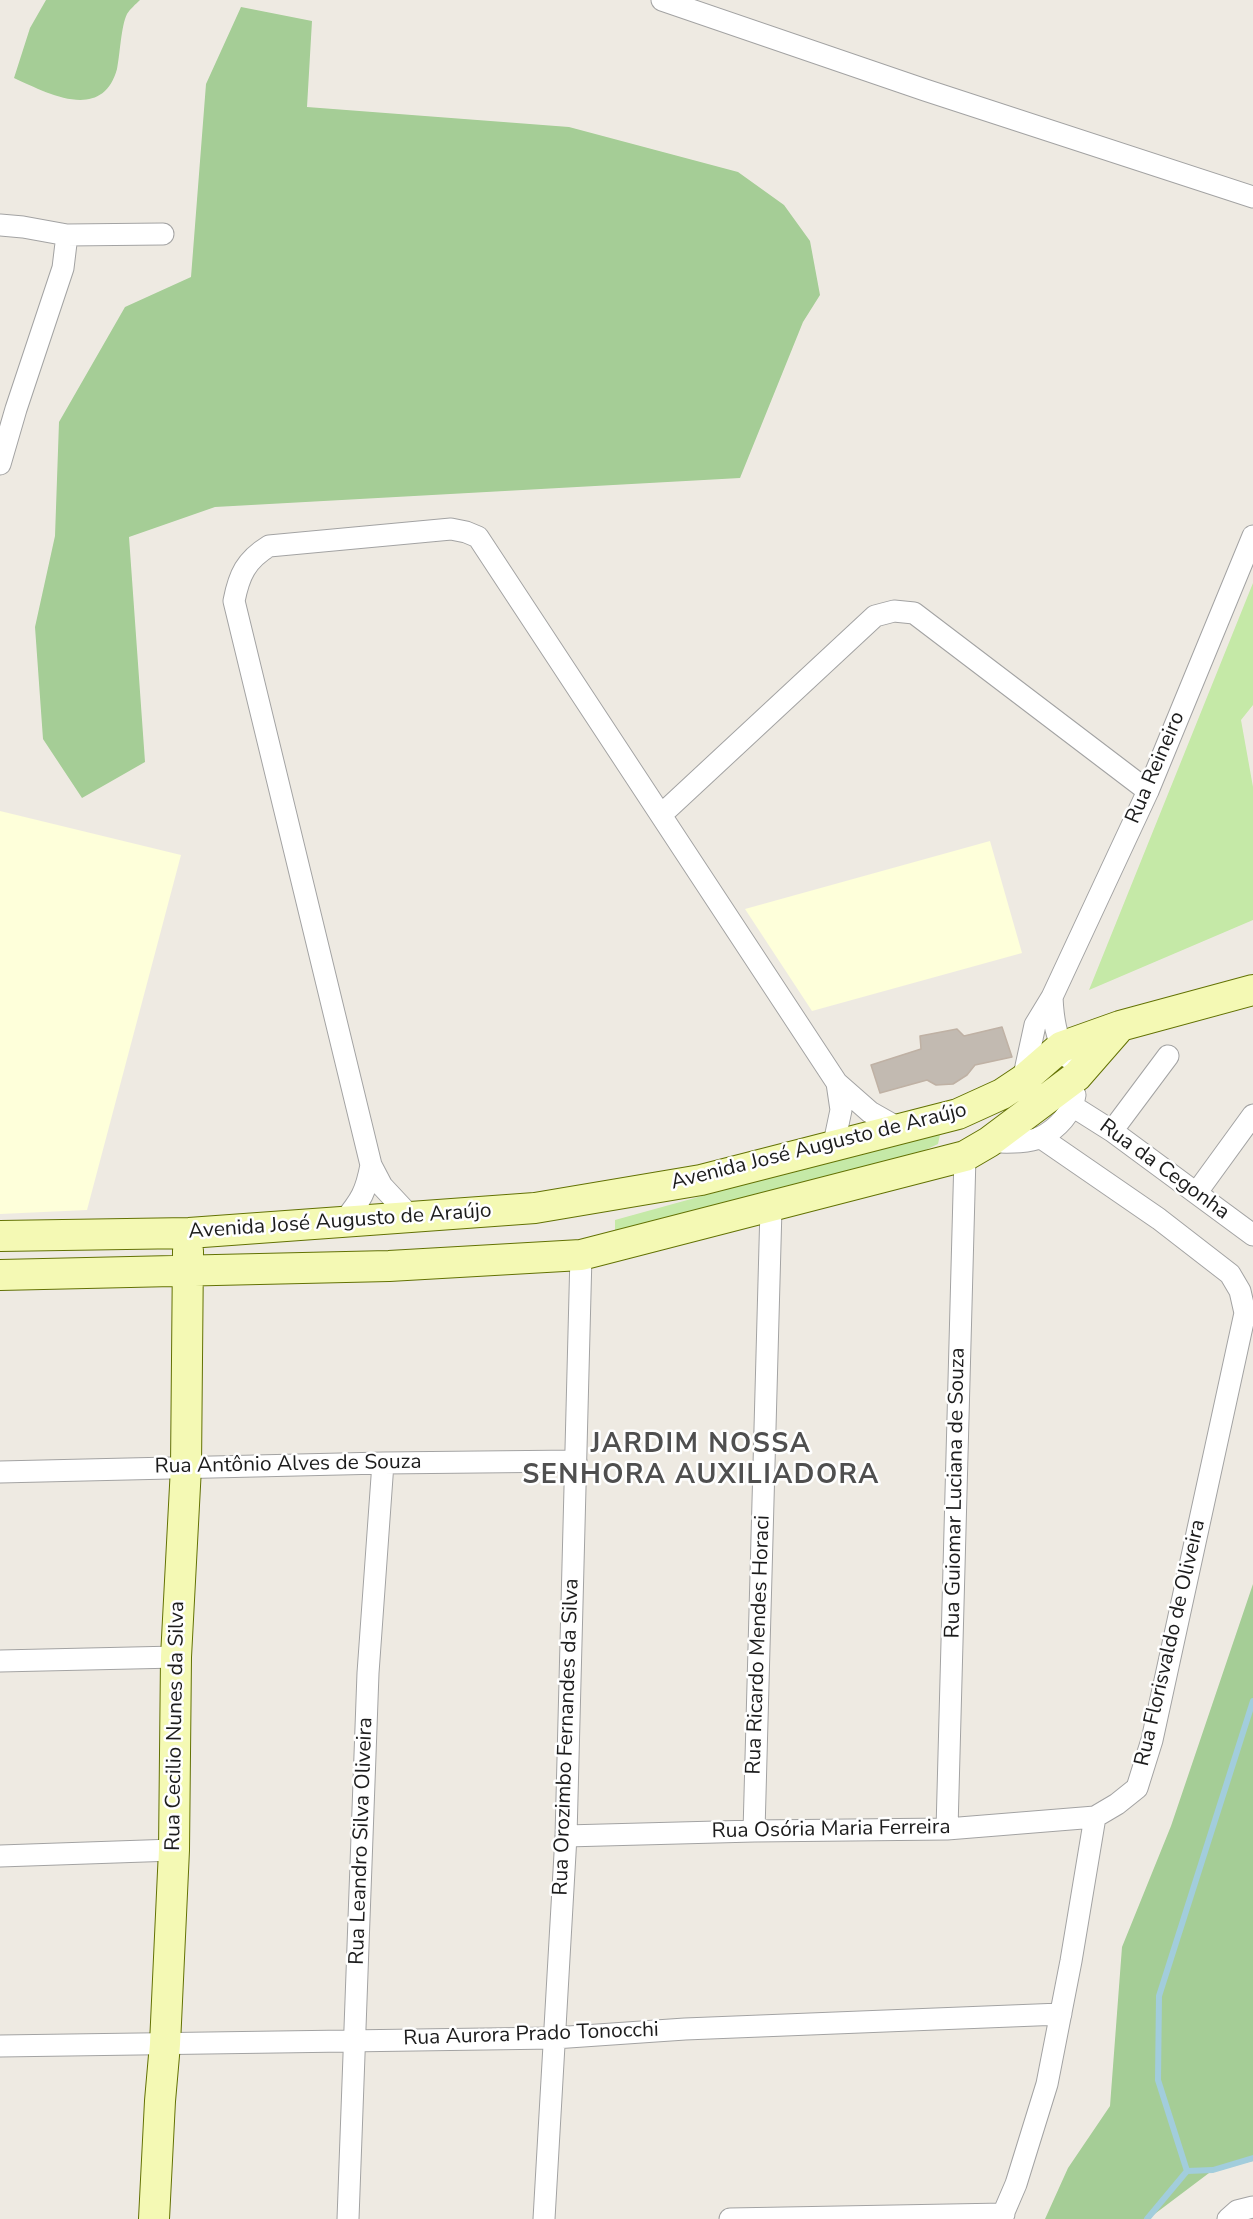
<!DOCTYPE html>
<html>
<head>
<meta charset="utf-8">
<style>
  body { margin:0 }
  canvas { display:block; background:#eeeae2 }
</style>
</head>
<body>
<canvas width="1253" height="2219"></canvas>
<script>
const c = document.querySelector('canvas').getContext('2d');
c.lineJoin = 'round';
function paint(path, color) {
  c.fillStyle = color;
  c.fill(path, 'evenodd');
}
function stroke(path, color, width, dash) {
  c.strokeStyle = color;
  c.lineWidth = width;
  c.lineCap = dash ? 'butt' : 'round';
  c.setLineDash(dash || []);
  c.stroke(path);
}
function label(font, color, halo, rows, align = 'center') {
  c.font = font + ' "Nunito Sans",sans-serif';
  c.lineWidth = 5;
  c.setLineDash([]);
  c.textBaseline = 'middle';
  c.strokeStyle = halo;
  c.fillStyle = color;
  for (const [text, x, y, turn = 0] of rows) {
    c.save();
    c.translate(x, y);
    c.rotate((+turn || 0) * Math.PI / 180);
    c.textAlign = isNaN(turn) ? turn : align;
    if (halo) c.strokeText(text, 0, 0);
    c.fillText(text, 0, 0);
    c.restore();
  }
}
paint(new Path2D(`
  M0,811L181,855L87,1210L0,1214Z
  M990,841L1022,953L812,1011L745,909Z`), '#feffda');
paint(new Path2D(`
  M1253,583V705L1241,720L1253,787V920L1089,990Z
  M941,1130L938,1144L919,1153L615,1232V1220Z`), '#c5e9a7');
paint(new Path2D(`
  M46,0H140C136,4 130,9 127,14C121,26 120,55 117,69C102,123 47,93 14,78L30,28Z
  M241,7L312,21L307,107L569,127L738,172L784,205L810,241L820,295L803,322L740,478L215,507L129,537L145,762L82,798L43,739L35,627L55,536L59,422L125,307L191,277L206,84Z
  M1253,1584V2161L1213,2170L1148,2219H1045L1068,2168L1110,2106L1122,1947L1171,1826Z`), '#a5cd96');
stroke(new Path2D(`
  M1187,2171L1158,2080L1159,1996L1253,1701
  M1147,2219L1187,2171L1213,2170L1253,2158`), '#a2cddc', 6);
const building = new Path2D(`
  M1002,1027L1012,1057L975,1065L967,1075L953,1084L936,1085L927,1080L880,1093L871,1065L921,1049L920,1036L957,1029L964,1036Z`);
paint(building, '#c2bab1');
stroke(building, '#bfb1a4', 1.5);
const street = new Path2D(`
  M662,0L925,90L1253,197
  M0,225L23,227L67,235L163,234
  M0,464L16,409L63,268L67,235
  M662,814L875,616L894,611L914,613L1148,791
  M1052,997C1053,1019 1056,1038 1067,1057
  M1023,1080L1035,1025L1052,997L1148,791L1253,536
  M1074,1107L1112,1131L1253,1235
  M1112,1131L1168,1056
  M989,1142C1004,1142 1026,1144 1041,1137C1057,1129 1073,1112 1075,1095
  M833,1148L841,1110L837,1083
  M1197,1192L1253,1115
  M410,1216L382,1186L371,1165L234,601C239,575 246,560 269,546L451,529L466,532L478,537L837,1083L870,1112L900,1129
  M344,1221C361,1200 366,1192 371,1165
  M0,1472L383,1463L576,1461
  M0,1661L176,1657
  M947,1829L965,1156
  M754,1831L771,1208
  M566,1836L754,1831L947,1829L1095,1817L1117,1804L1137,1788L1152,1740L1245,1313L1240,1291L1230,1274L1159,1219L1040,1137
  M0,1856L174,1850
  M0,2046L554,2038L685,2029L1061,2014
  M348,2219L368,1673L383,1463
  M544,2219L566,1836L581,1255
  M730,2219L1004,2214
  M1001,2219L1016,2184L1047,2084L1071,1961L1095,1817
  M1228,2219L1237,2211L1253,2207`);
const secondary = new Path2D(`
  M0,1236L189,1233L535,1208L701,1180L958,1114L1002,1094L1023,1080L1061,1047L1120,1026L1253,990
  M0,1275L389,1266L581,1255L965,1156L989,1142L1077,1076L1118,1029
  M154,2219L160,2101L165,2044L174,1850L176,1657L186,1467L188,1251`);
stroke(street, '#a3a3a3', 23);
stroke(secondary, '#637204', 32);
stroke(street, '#fff', 21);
stroke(secondary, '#f4f9b4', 30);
label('21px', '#1c1c1c', '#fff', [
  ["Rua Reineiro",1156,768,-67],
  ["Avenida José Augusto de Araújo",819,1147,-14],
  ["Rua da Cegonha",1164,1170,36],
  ["Avenida José Augusto de Araújo",340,1222,-4],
  ["Rua Antônio Alves de Souza",288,1465,-1],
  ["Rua Guiomar Luciana de Souza",956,1493,-89],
  ["Rua Florisvaldo de Oliveira",1171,1643,-77],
  ["Rua Ricardo Mendes Horaci",759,1645,-88],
  ["Rua Cecilio Nunes da Silva",176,1726,-89],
  ["Rua Orozimbo Fernandes da Silva",567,1737,-88],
  ["Rua Osória Maria Ferreira",831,1830,-1],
  ["Rua Leandro Silva Oliveira",362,1841,-88],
  ["Rua Aurora Prado Tonocchi",531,2035,-2]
]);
c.letterSpacing = '1.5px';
label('bold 27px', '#4f4f4f', '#fff', [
  ["JARDIM NOSSA",701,1445],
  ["SENHORA AUXILIADORA",701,1476]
]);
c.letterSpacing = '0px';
</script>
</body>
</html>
